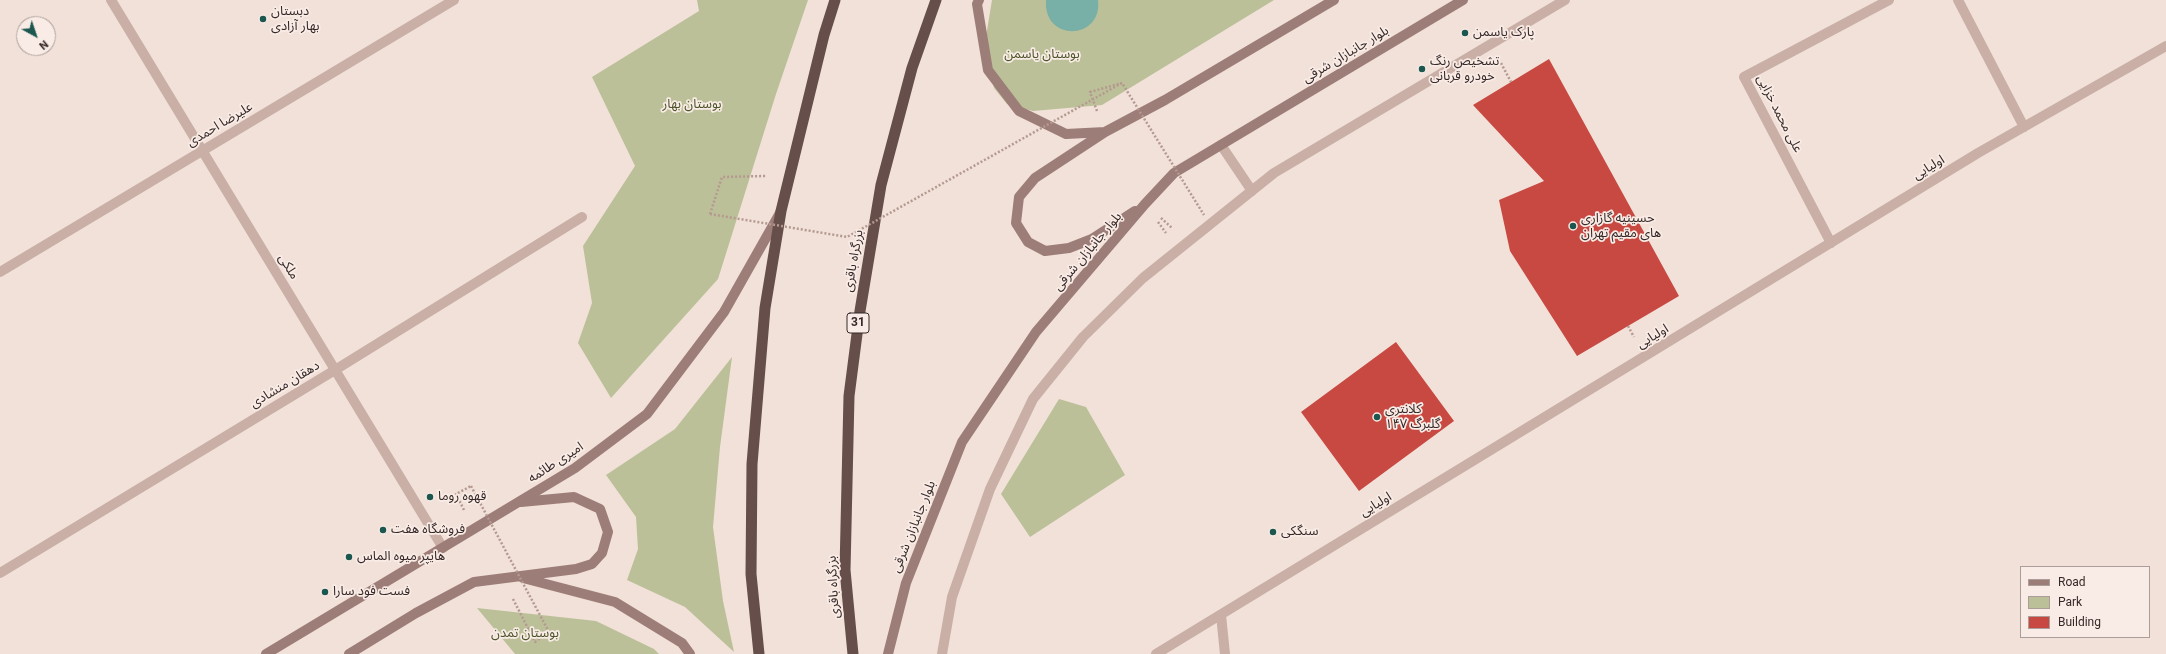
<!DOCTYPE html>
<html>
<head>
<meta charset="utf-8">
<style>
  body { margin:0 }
  #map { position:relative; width:2166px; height:654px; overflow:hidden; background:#f1e1d9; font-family:Roboto,sans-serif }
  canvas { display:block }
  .legend { position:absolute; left:2020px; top:566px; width:130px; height:72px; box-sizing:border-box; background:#f9ece6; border:1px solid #ab9e9a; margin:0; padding:5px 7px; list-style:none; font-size:12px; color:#352827 }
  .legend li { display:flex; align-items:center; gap:8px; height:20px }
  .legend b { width:20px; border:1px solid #ab9e9a }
  .north { position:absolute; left:16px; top:16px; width:40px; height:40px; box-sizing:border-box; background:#f9ece6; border:1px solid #ab9e9a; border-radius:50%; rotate:140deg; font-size:11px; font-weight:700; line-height:16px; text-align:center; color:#352827 }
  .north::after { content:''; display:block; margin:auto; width:14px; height:18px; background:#1c574f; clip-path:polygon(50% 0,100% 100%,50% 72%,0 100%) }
</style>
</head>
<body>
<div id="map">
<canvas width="2166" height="654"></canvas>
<ul class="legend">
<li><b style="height:5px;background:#9d7d77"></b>Road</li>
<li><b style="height:11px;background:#bbc099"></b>Park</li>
<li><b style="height:11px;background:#c74942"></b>Building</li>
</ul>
<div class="north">N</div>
</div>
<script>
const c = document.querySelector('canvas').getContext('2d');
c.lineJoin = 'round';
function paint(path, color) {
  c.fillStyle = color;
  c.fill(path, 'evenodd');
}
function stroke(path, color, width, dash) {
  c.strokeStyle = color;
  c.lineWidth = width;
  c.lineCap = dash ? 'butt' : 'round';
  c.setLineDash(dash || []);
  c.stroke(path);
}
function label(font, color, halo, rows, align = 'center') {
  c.font = font + ' Roboto,"Noto Sans Arabic",sans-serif';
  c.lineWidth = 3.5;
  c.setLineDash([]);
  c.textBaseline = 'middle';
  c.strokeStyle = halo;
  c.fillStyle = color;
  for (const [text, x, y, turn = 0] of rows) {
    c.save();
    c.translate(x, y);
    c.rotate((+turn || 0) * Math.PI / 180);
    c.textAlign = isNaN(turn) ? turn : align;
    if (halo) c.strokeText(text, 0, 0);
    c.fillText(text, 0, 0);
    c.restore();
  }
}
paint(new Path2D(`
  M697,0H808L776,94L718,279L611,398L578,343L592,303L583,246L635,166L592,77L699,11Z
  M992,0H1274L1102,105L1033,111L1007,104L994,88L984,49Z
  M732,357L720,447L713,527L723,601L734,652L685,607L627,580L638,549L636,517L606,475L675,429Z
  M1059,399L1086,407L1125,475L1030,537L1001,494Z
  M477,608L596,621L654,649L659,654H515Z`), '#bbc099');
paint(new Path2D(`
  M1046,0H1098C1103,40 1043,43 1046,0Z`), '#78afa6');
paint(new Path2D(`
  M1549,59L1679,296L1577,356L1510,251L1499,200L1544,181L1473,105Z
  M1396,342L1454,421L1359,491L1301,412Z`), '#c74942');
stroke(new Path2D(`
  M1501,63L1511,82
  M1097,111L1090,92L1122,83
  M710,214L722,177L766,176
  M1161,218L1172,228
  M1158,222L1166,233
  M1628,326L1634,337
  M464,510L456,494L471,486
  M513,599L535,642L549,632`), '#b59990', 2.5, [2, 2]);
stroke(new Path2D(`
  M111,0L443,548
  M1958,0L2024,127
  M1221,145L1252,191
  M1831,243L1744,77L1889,0
  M0,272L454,0
  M0,573L335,370L582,217
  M1221,615L1225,654
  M942,654L952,597L990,489L1033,399L1083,337L1143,278L1274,173L1565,0
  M1156,654L1978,153L2166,46`), '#c9afa5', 10);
stroke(new Path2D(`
  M979,0L977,4L988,70L1019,111L1066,134L1105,132
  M1135,211L1092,239L1069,248L1045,251L1028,242L1016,223L1019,197L1035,178L1105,132L1165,100L1334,0
  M523,578L615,602L682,643L690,654
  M266,654L575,468L647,414L724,312L780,213
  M349,654L416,613L474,582L576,569L592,564L602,553L608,532L600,509L574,497L521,502
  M888,654L906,583L962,442L1036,332L1145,204L1174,173L1463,0`), '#9d7d77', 10);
stroke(new Path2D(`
  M759,654L751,574L752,464L765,308L781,211L824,35L835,0
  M853,654L845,570L849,396L860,311L881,185L912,68L936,0`), '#664e4a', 11);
stroke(new Path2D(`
  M710,214L847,237L1122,83L1204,215
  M471,486L549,632`), '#b59990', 2.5, [2, 2]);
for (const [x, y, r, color] of [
  [263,19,4,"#1c574f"],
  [1465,33,4,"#1c574f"],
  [1422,69,4,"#1c574f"],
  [1573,226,4,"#1c574f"],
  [1377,417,4,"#1c574f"],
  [430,497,4,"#1c574f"],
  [383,530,4,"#1c574f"],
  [1273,532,4,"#1c574f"],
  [349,557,4,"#1c574f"],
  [325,592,4,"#1c574f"]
]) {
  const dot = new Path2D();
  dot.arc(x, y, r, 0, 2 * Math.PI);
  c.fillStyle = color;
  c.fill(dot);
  stroke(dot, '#f9ece6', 1.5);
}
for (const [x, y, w] of [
  [858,323,22]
]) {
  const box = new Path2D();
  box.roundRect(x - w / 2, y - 10, w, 20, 3);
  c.fillStyle = '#f9ece6';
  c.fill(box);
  stroke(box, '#352827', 1);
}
label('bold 12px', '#352827', null, [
  ["31",858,323]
]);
label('13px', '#352827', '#f9ece6', [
  ["دبستان",271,12],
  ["بهار آزادی",271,27],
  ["پارک یاسمن",1473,33],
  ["تشخیص رنگ",1430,62],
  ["خودرو قربانی",1430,77],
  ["حسینیه گازاری",1581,219],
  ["های مقیم تهران",1581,234],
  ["کلانتری",1385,410],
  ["۱۴۷ گلبرگ",1385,425],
  ["قهوه روما",438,497],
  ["فروشگاه هفت",391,530],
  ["سنگکی",1281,532],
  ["هایپر میوه الماس",357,557],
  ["فست فود سارا",333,592]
], 'left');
label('13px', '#4c542a', '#f9ece6', [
  ["بوستان یاسمن",1042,55],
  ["بوستان بهار",692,105],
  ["بوستان تمدن",525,634]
]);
label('13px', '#352827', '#f9ece6', [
  ["بلوار جانبازان شرقی",1346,55,-31],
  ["علی محمد خزایی",1779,114,63],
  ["علیرضا احمدی",220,125,-31],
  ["اولیایی",1929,168,-31],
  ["بلوار جانبازان شرقی",1088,252,-50],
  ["بزرگراه باقری",854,261,-80],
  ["ملکی",288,267,59],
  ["اولیایی",1653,337,-31],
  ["دهقان منشادی",285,385,-31],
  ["امیری طائمه",556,463,-33],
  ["اولیایی",1376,505,-31],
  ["بلوار جانبازان شرقی",914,527,-68],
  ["بزرگراه باقری",834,587,-93]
]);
</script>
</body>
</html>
